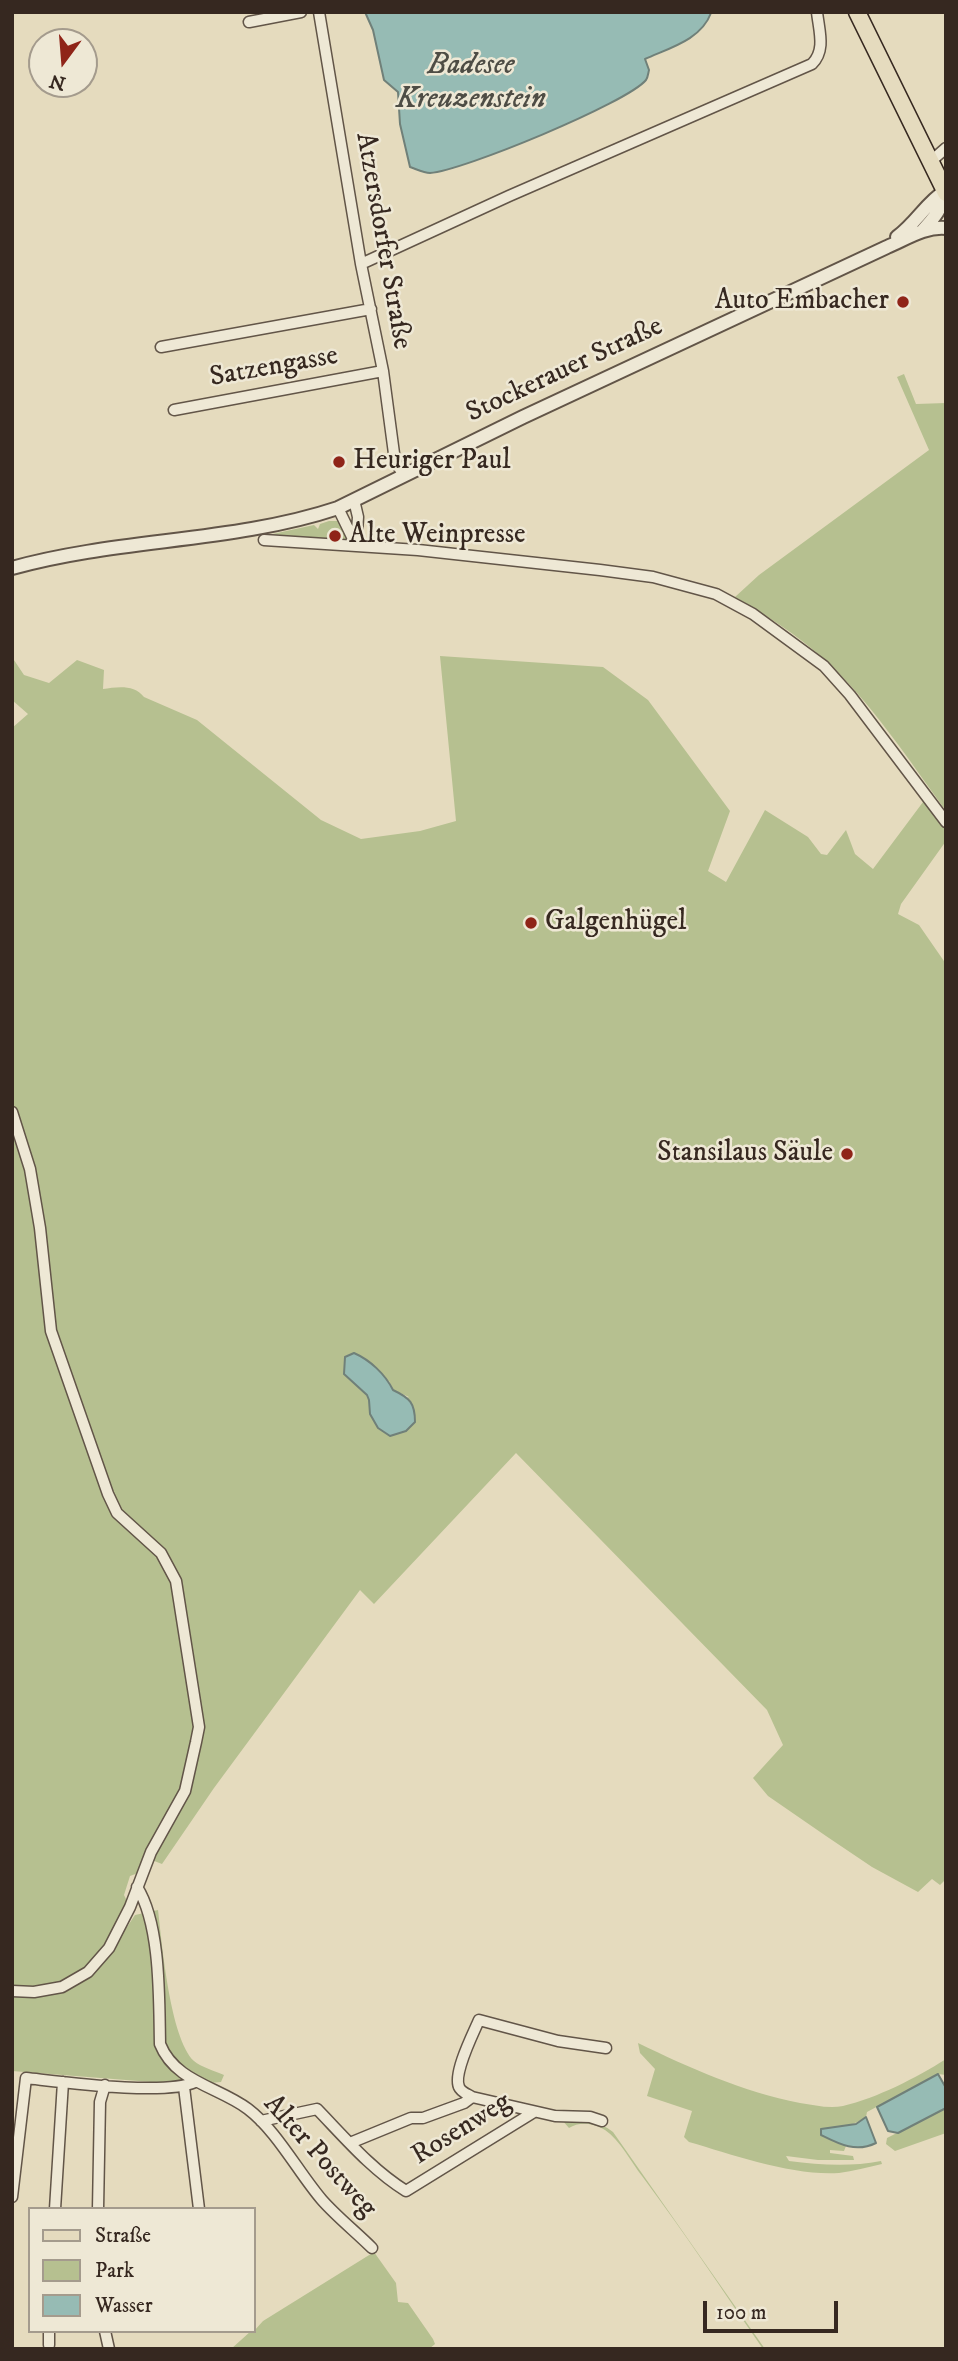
<!DOCTYPE html>
<html>
<head>
<meta charset="utf-8">
<style>
  body { margin:0 }
  #map { position:relative; width:958px; height:2361px; overflow:hidden; background:#e5dbbe; font-family:"IM FELL DW Pica",serif }
  canvas { display:block }
  .frame { position:absolute; inset:0; border:14px solid #362820; pointer-events:none }
  .legend { position:absolute; left:28px; top:2207px; width:228px; height:126px; box-sizing:border-box; background:#eee8d5; border:2px solid #a49b8d; margin:0; padding:9px 12px; list-style:none; font-size:21px; color:#362820 }
  .legend li { display:flex; align-items:center; gap:14px; height:35px }
  .legend b { width:35px; border:2px solid #a49b8d }
  .north { position:absolute; left:28px; top:28px; width:70px; height:70px; box-sizing:border-box; background:#eee8d5; border:2px solid #a49b8d; border-radius:50%; rotate:196deg; font-size:19px; font-weight:700; line-height:28px; text-align:center; color:#362820 }
  .north::after { content:''; display:block; margin:auto; width:24px; height:32px; background:#8f2418; clip-path:polygon(50% 0,100% 100%,50% 72%,0 100%) }
  .scale { position:absolute; left:703px; top:2301px; width:135px; height:32px; box-sizing:border-box; border:4px solid #362820; border-top:0; padding-left:9px; font-size:21px; line-height:24px; white-space:nowrap; color:#362820; -webkit-text-stroke:5px #eee8d5; paint-order:stroke }
</style>
</head>
<body>
<div id="map">
<canvas width="958" height="2361"></canvas>
<div class="frame"></div>
<ul class="legend">
<li><b style="height:9px;background:#e5dbbe"></b>Straße</li>
<li><b style="height:19px;background:#b6c090"></b>Park</li>
<li><b style="height:19px;background:#96bbb4"></b>Wasser</li>
</ul>
<div class="north">N</div>
<div class="scale">100 m</div>
</div>
<script>
const c = document.querySelector('canvas').getContext('2d');
c.lineJoin = 'round';
function paint(path, color) {
  c.fillStyle = color;
  c.fill(path, 'evenodd');
}
function stroke(path, color, width, dash) {
  c.strokeStyle = color;
  c.lineWidth = width;
  c.lineCap = dash ? 'butt' : 'round';
  c.setLineDash(dash || []);
  c.stroke(path);
}
function label(font, color, halo, rows, align = 'center') {
  c.font = font + ' "IM FELL DW Pica",serif';
  c.lineWidth = 5;
  c.setLineDash([]);
  c.textBaseline = 'middle';
  c.strokeStyle = halo;
  c.fillStyle = color;
  for (const [text, x, y, turn = 0] of rows) {
    c.save();
    c.translate(x, y);
    c.rotate((+turn || 0) * Math.PI / 180);
    c.textAlign = isNaN(turn) ? turn : align;
    if (halo) c.strokeText(text, 0, 0);
    c.fillText(text, 0, 0);
    c.restore();
  }
}
paint(new Path2D(`
  M904,374L916,404L946,403V811C909,760 870,701 824,659C797,635 766,615 735,597L759,575L929,450L897,377Z
  M329,521H338L348,538L347,541L268,535L314,525L318,529L320,524Z
  M440,656L603,667L648,700L730,811L708,871L726,882L765,810L808,837L821,854L827,855L846,830L855,854L873,869L926,798L946,826V841L901,904L898,914L919,925L946,964V1879L940,1885L932,1879L918,1892L872,1867L826,1836L768,1796L753,1778L783,1745L767,1710L516,1453L374,1604L360,1590L214,1788L162,1864L144,1857L138,1873L130,1876L124,1895L127,1901L117,1926L125,1930L135,1915L158,1910C162,1944 170,2038 194,2061C201,2067 215,2071 224,2075L221,2082L189,2085L12,2071V728L28,714L12,700V657L24,675L49,683L77,660L104,670L103,689C117,687 134,684 144,697L197,720L321,820L361,839L420,831L456,821ZM389,1381L393,1390L409,1397L370,1414L369,1400L367,1395Z
  M638,2043C690,2068 743,2092 800,2103C814,2105 829,2109 843,2106C877,2098 916,2078 946,2059V2075L938,2074L867,2112L866,2117C853,2126 836,2128 821,2135L846,2146L844,2151L830,2150V2153L853,2156L854,2160H818L786,2156L789,2161C820,2165 850,2167 881,2161L882,2164C868,2167 853,2171 839,2173C792,2176 734,2155 689,2142L684,2137L692,2111L647,2096L655,2069L640,2053Z
  M946,2108V2133L895,2151L886,2144L887,2138Z
  M562,2120C581,2120 597,2119 613,2132L765,2349H763C723,2291 684,2232 642,2176C631,2162 620,2140 605,2130C595,2123 579,2121 569,2128Z
  M374,2252L396,2283L398,2302L408,2303L433,2339L435,2344L429,2349H231L251,2331H254L263,2321Z`), '#b6c090');
const water = new Path2D(`
  M365,12H711V13C701,40 669,48 645,59L649,70C648,74 648,77 646,80C627,103 462,171 430,173C424,173 416,169 410,167L400,124L398,92L384,80L373,30Z
  M354,1353C370,1360 385,1374 393,1390C410,1398 415,1403 415,1422L406,1431L390,1436L378,1428L370,1414L369,1400L367,1395L344,1374L345,1357Z
  M938,2074L946,2088V2108L898,2133L888,2131L877,2107Z
  M866,2117L876,2143C856,2153 839,2144 821,2135V2129L856,2124Z`);
paint(water, '#96bbb4');
stroke(water, '#708079', 2);
const minor = new Path2D(`
  M319,12L361,264L383,371L395,461L404,476
  M249,22L301,12
  M930,162L946,148
  M361,264L509,196L812,64C826,50 819,31 817,12
  M161,347L371,309
  M174,410L383,371
  M354,500L358,517L356,546
  M338,508L356,545
  M264,540L418,550L600,570L653,577L716,594L753,614L824,666L850,695L946,822
  M12,1112L30,1169L40,1228L51,1331L108,1494L117,1513L161,1553L176,1581L199,1727L196,1742L185,1791L151,1852L130,1907L109,1948L88,1972L62,1987L34,1992L12,1991
  M137,1887C161,1925 159,2000 160,2044C175,2082 219,2087 248,2109C277,2131 298,2172 322,2200C337,2217 356,2232 372,2248
  M184,2087L199,2209
  M261,2121L317,2109C345,2138 372,2170 406,2191L534,2112
  M602,2121L590,2117L555,2116L472,2097C467,2094 461,2092 459,2087C453,2073 473,2034 479,2020L558,2041L606,2048
  M350,2143L411,2118H423L464,2103L472,2097
  M12,2197L26,2078C63,2082 165,2096 195,2082
  M55,2209L63,2082
  M98,2209L100,2102L105,2085
  M49,2331V2345
  M105,2331L109,2349`);
const tertiary = new Path2D(`
  M922,231C934,218 943,208 945,191
  M897,237C917,222 926,203 945,191
  M12,568C119,538 233,543 338,508L523,417L887,247C906,239 925,226 946,228`);
const primary = new Path2D(`
  M857,12L946,193`);
stroke(minor, '#625548', 13);
stroke(tertiary, '#625548', 16);
stroke(primary, '#362820', 19);
stroke(minor, '#eee8d5', 10);
stroke(tertiary, '#eee8d5', 12);
stroke(primary, '#e5dbbe', 16);
for (const [x, y, r, color] of [
  [903,302,7,"#8f2418"],
  [339,462,7,"#8f2418"],
  [335,536,7,"#8f2418"],
  [531,923,7,"#8f2418"],
  [847,1154,7,"#8f2418"]
]) {
  const dot = new Path2D();
  dot.arc(x, y, r, 0, 2 * Math.PI);
  c.fillStyle = color;
  c.fill(dot);
  stroke(dot, '#eee8d5', 2.5);
}
label('28px', '#362820', '#eee8d5', [
  ["Atzersdorfer Straße",382,241,80],
  ["Satzengasse",274,368,-10],
  ["Stockerauer Straße",565,371,-25],
  ["Rosenweg",462,2130,-32],
  ["Alter Postweg",319,2157,48]
]);
label('28px', '#362820', '#eee8d5', [
  ["Auto Embacher",889,302,"right"],
  ["Heuriger Paul",353,462],
  ["Alte Weinpresse",349,536],
  ["Galgenhügel",545,923],
  ["Stansilaus Säule",833,1154,"right"]
], 'left');
label('italic 30px', '#4e4d45', '#eee8d5', [
  ["Badesee",471,67],
  ["Kreuzenstein",471,101]
]);
</script>
</body>
</html>
